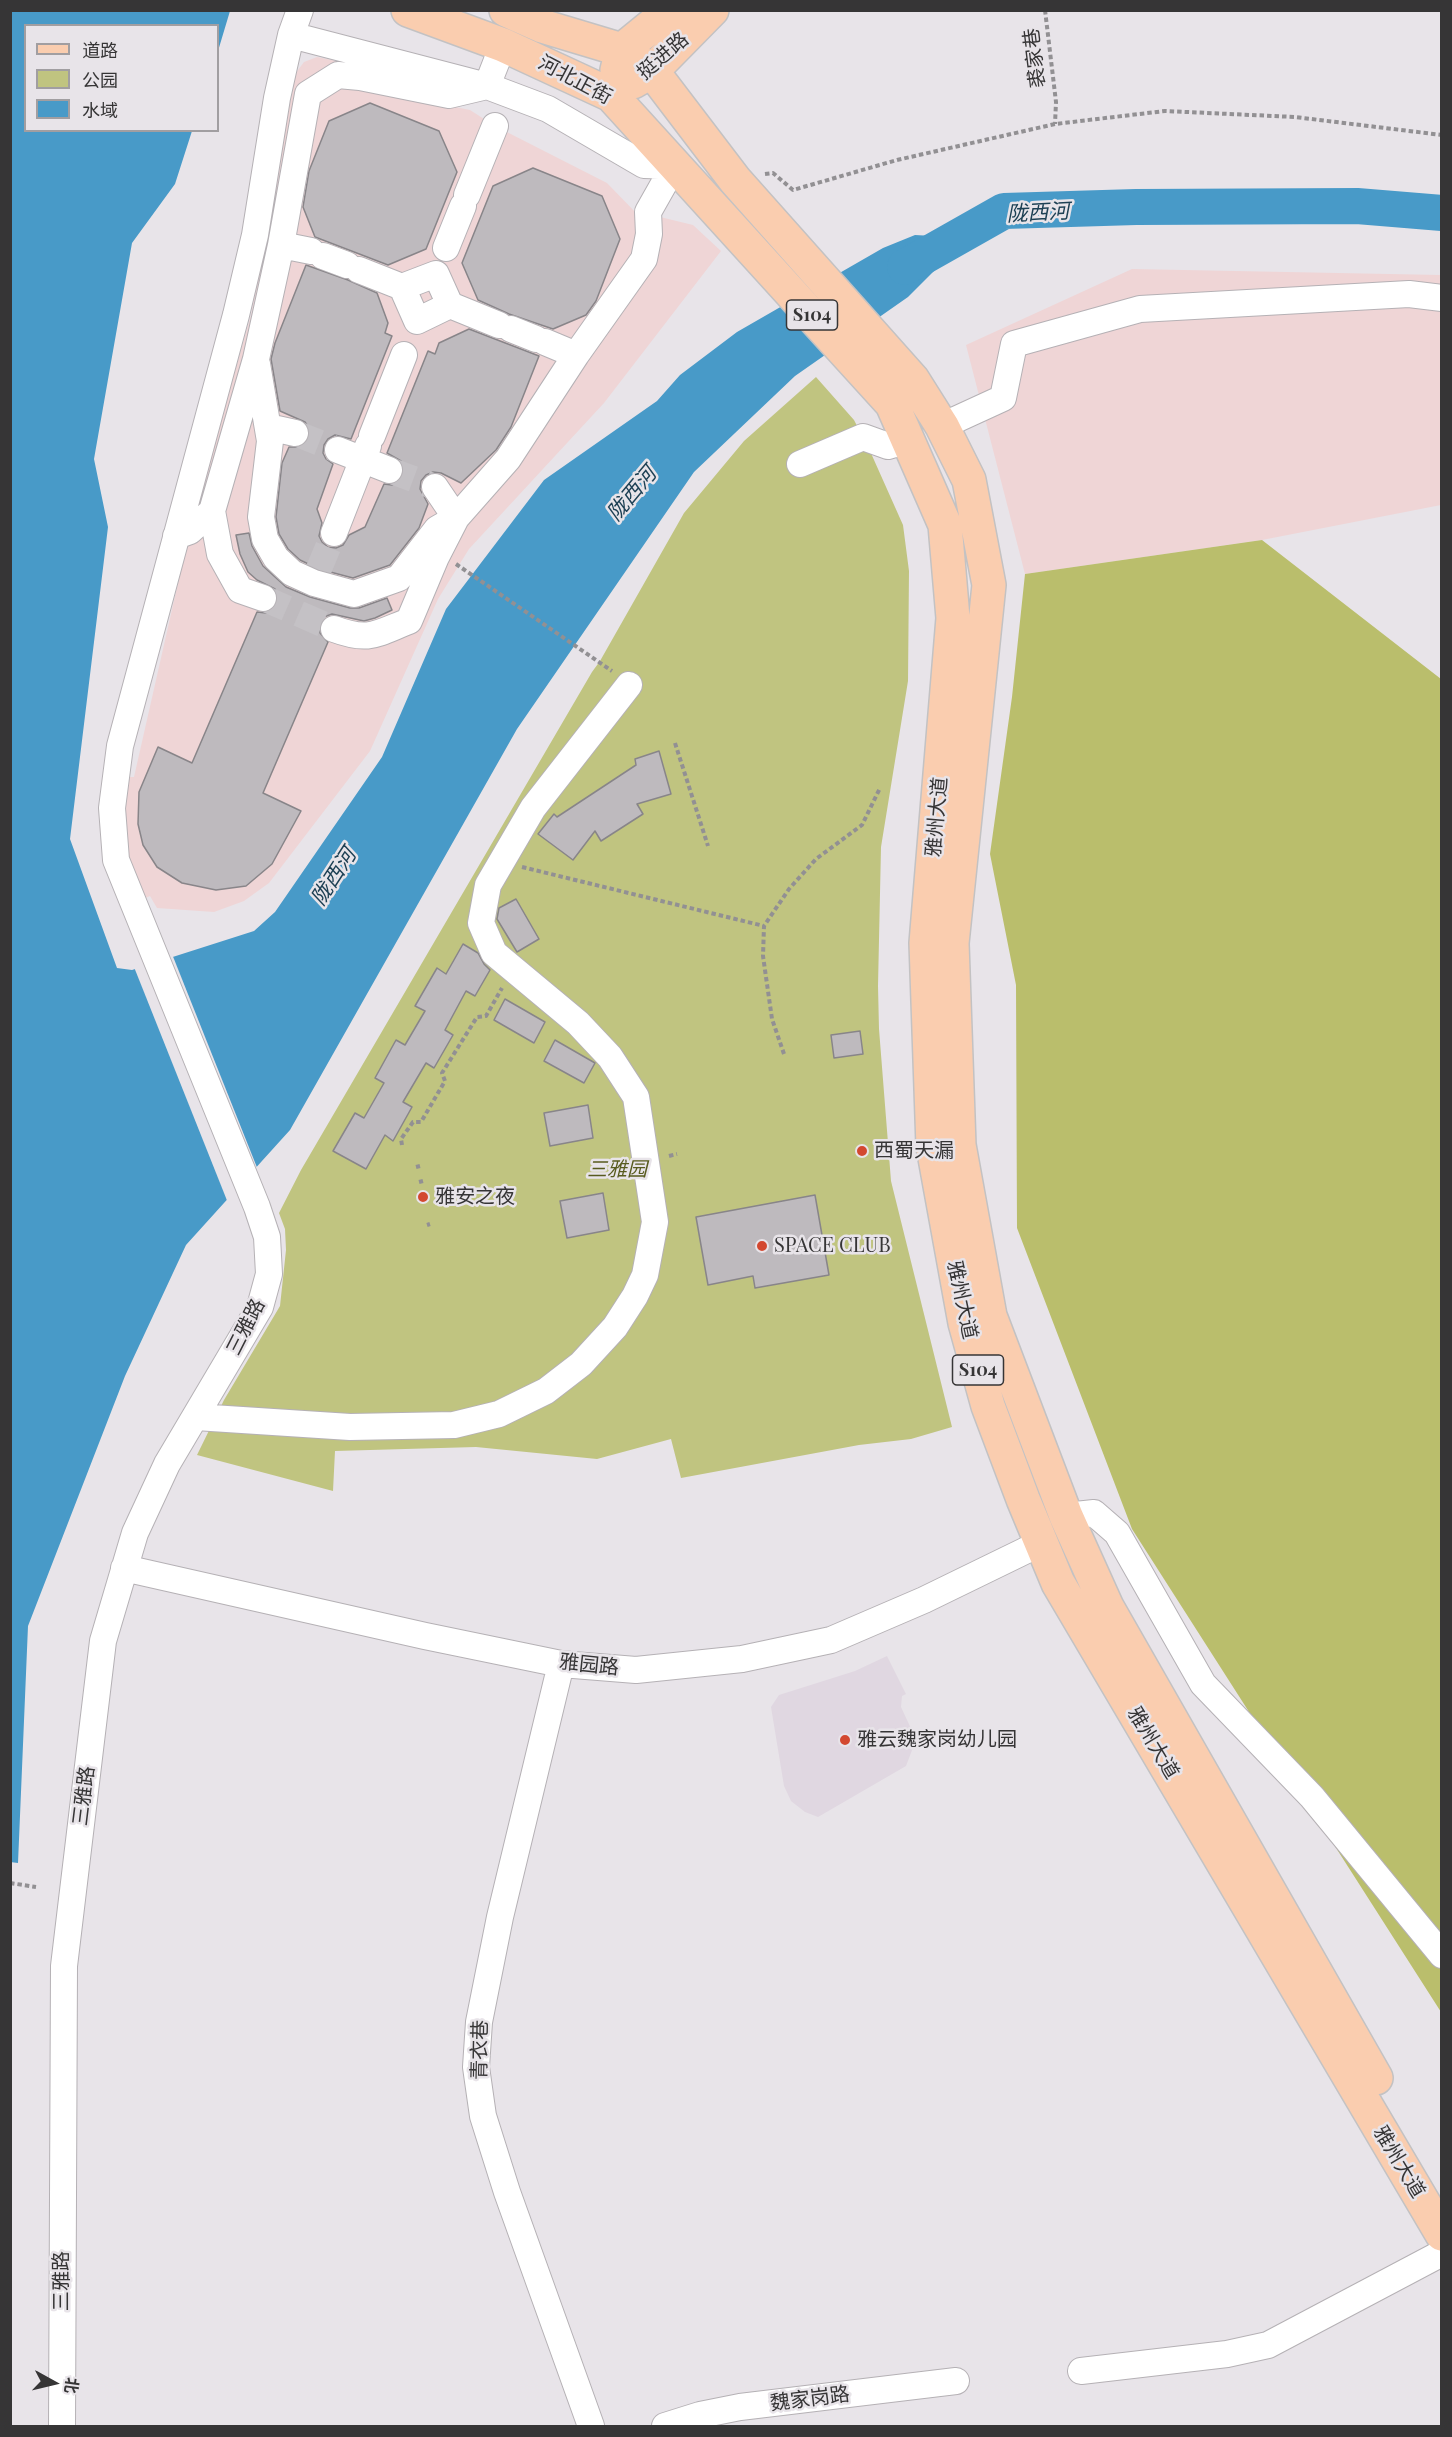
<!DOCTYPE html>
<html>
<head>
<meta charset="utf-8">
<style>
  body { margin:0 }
  #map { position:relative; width:1452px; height:2437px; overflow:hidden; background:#e8e4e9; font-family:"Playfair Display","Noto Sans SC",serif }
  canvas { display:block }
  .frame { position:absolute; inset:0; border:12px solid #363536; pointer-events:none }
  .legend { position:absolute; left:24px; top:24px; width:195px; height:108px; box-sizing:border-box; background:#e8e4e9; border:2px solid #a19ea1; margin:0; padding:8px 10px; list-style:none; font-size:18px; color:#363536 }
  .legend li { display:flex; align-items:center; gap:12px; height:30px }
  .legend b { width:30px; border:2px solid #a19ea1 }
  .north { position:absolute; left:24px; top:2353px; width:60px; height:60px; -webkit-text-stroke:4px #e8e4e9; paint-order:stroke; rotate:98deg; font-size:16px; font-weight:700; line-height:24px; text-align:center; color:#363536 }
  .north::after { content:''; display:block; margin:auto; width:21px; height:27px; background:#363536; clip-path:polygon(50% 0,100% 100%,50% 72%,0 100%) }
</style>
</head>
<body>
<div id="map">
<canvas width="1452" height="2437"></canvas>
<div class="frame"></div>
<ul class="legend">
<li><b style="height:8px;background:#facdaf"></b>道路</li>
<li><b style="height:16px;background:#c0c480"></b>公园</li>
<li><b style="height:16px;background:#489ac8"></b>水域</li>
</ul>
<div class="north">北</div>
</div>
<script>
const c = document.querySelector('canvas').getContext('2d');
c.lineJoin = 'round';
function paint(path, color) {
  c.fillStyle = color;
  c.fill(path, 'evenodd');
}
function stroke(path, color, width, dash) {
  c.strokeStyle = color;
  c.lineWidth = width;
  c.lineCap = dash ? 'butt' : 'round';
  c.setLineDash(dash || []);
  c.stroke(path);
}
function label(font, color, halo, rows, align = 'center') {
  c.font = font + ' "Playfair Display","Noto Sans SC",serif';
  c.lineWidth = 5;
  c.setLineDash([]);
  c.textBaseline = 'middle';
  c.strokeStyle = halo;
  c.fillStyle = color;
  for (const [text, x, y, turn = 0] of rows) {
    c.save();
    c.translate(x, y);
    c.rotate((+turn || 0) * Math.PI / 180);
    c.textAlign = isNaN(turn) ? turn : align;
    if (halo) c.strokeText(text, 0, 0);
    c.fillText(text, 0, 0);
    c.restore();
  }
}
paint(new Path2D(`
  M317,57L362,66L358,87L470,110L495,126L607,183L640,217L656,216L693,225L721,251L604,403L469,549L438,599L370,751L269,883L244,901L214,912L157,908L150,896L143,899L127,854L123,804L127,777H134L193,517L251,315L295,74L304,62Z
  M1132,269L1441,275V505L1262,540L1025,574L966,345Z`), '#efd5d6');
paint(new Path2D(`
  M887,1656L906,1694L902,1696L901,1707L914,1735V1745L906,1766L818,1817L805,1812L791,1801L784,1786L771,1707L779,1695L855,1671Z`), '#e0d7e1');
paint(new Path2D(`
  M816,377L854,420L870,451L903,525L909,571L908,681L881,847L878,986L879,1029L891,1181L952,1427L911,1439L859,1445L681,1478L671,1439L597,1459L476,1447L335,1451L333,1491L197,1455L224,1400L280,1306L286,1250L285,1229L279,1213L301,1170L592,672L600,661L684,513L744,441Z`), '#c0c480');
paint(new Path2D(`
  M1262,540L1441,679V2012L1132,1529L1017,1228L1016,985L990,854L1012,697L1025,574Z`), '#babe6c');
paint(new Path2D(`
  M10,11H230L218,51V26H26V130L192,131L175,184L132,243L94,459L108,527L70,839L117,968L132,970L254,931L275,912L382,757L446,609L544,480L657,401L680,375L737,332L883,248L915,235L951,237L935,270L908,297L795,376L694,472L517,729L290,1130L186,1245L125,1376L28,1626L18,1863L10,1862Z`), '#489ac8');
paint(new Path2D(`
  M172,954L258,1170L228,1203L134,967Z`), '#e8e4e9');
stroke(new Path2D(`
  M905,267L1004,211L1136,207L1357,206L1442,213`), '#489ac8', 36);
const building = new Path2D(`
  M370,103L439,131L457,172L426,249L388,265L315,237L303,207L309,171L329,121Z
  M533,168L602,196L620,239L596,301L586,315L553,329L509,314L478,300L462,263L493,186Z
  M306,265L348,280L377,293L388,323L385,333L392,336L351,439L335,435L328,439L324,445L323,453L326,459L333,464L317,509L322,523L319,536L322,542L328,547L336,548L343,545L349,535L365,527L384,484L392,485L398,482L403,476L404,468L401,461L387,453L428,351L435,354L439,343L469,329L539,356L511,427L496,450L461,483L441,473L433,472L426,475L421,481L420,489L428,504L419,528L390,565L353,578L319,569L300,560L288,549L279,534L276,517L282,463L289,447H300L306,443L310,436L309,428L305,422L280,411L271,359L275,343Z
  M249,533L252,546L263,566L286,587L310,597L350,608H359L387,598L392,610L375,618L364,621L332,614L324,617L320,624V633L328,642L263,793L301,811L272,864L246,886L216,890L182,883L157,867L143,845L138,824L139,792L158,747L192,763L257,612L266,613L273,609L277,603L278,596L275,589L257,580L248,572L240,554L236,535Z
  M659,751L671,794L637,804L643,814L601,841L595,831L573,860L538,834L554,814L557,817L636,765L635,759Z
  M516,899L539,939L517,952L497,919L499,908Z
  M463,944L478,953L484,964L490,970L475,996L466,991L445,1030L453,1035L434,1068L426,1063L403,1102L412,1107L393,1141L385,1135L366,1169L333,1151L355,1113L364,1118L384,1083L375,1078L396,1040L405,1045L425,1011L415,1006L437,968L446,974Z
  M505,999L545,1022L534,1043L494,1020Z
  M860,1031L863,1054L834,1058L831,1035Z
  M555,1040L595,1063L584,1083L544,1061Z
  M588,1105L593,1138L550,1146L544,1113Z
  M603,1193L609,1230L567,1238L560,1201Z
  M815,1195L829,1275L755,1288L753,1276L708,1285L696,1217Z`);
paint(building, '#bebabe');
stroke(building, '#888589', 1.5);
stroke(new Path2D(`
  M295,433L338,450
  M389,470L435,487
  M318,571L334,533
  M263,598L334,629`), '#c4c1c5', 26, [26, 13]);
const minor = new Path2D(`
  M291,35L487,86L548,109L644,165L674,166L648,212L649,234L644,259L576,355L508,459L456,518L436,557L409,621C376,634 369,642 334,629
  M467,195L495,126
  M281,245L311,251
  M446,248L463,206
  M323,256L347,265
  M359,270L402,287L436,274L450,305L417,321L402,287
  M450,305L499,325
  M511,329L536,339
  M545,342L576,355
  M257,364L270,441L261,517L265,539L276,558L292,573L314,583L354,594L399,578L437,529L456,518L435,487
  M942,426L1003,398L1014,344L1140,309L1409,294L1442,298
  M268,427L295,433
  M372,436L404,355
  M338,450L389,470
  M800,464L863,437L888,446L908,440
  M212,511L220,554L240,590L263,598
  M334,533L368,446
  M176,536L190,531L212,511L256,359L281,245L308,94L338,75L360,77L449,95L487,86L503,45
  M196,1417L350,1427L454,1425L499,1414L546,1391L581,1364L615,1327L635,1296L645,1275L655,1222L636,1097L610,1057L578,1023L494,953L481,923L488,885L533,808L629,685
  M1066,1516L1094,1513L1117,1533L1203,1684L1312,1797L1442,1955
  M124,1568L425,1636L561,1664L636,1670L742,1659L831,1640L924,1600L1041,1543
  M561,1664L500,1917L479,2022L476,2067L483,2116L507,2192L591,2426
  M1081,2371L1227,2354L1268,2345L1442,2253
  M62,2426L64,1966L103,1641L135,1533L167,1464L260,1307L269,1274L267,1237L257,1207L116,860L112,808L120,746L236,315L255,235L277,98L291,35L300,10
  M665,2426L700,2415L740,2407L956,2381`);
const major = new Path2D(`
  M408,10L503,45L611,95L892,404L945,525L953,618L926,943L933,1147L965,1323L988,1406L1023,1499L1058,1583L1442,2234
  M506,10L542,26L622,50L652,71L735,180L913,380L942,426L969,480L989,585L952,943L959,1145L990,1316L1066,1516L1107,1607L1376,2078
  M617,70L622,50L671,10
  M633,82L652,71L712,10`);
stroke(minor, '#b5b1b5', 28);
stroke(major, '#c3c2c3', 36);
stroke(new Path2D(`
  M1045,10L1056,102L1055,124
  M765,174L773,173L793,190L897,160L1055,124L1165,111L1295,117L1442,135
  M456,564L612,671
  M675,743L708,846
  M522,867L764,926
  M784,1054L772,1019L763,956L764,926L789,889L816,859L862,825L880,788
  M402,1145L401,1139L413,1122H421L445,1081L442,1073L477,1017L486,1016L502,988
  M669,1156L677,1154
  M416,1167L420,1166
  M419,1182L423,1181
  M427,1225L430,1224
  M10,1883L36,1887`), '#929093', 4, [4.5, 3]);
stroke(minor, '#fff', 26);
stroke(major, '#facdaf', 33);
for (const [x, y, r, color] of [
  [862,1151,6,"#d34830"],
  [423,1197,6,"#d34830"],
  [762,1246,6,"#d34830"],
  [845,1740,6,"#d34830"]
]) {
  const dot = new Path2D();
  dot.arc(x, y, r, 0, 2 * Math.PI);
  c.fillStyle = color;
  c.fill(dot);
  stroke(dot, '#e8e4e9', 2);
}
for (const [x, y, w] of [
  [812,315,51],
  [978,1370,51]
]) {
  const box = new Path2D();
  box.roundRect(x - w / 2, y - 15, w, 30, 4.5);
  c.fillStyle = '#e8e4e9';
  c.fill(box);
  stroke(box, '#363536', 1.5);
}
label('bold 18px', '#363536', null, [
  ["S104",812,315],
  ["S104",978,1370]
]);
label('20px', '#363536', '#e8e4e9', [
  ["挺进路",663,56,-41],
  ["裘家巷",1035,58,-97],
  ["河北正街",575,80,28],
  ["雅州大道",937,817,-85],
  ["雅州大道",962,1300,78],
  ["三雅路",246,1327,-63],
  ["雅园路",589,1665,6],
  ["雅州大道",1153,1743,59],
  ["三雅路",84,1796,-83],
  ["青衣巷",480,2050,-89],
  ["雅州大道",1399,2162,59],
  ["三雅路",62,2281,-90],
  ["魏家岗路",810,2399,-7]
]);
label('20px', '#363536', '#e8e4e9', [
  ["西蜀天漏",874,1151],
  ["雅安之夜",435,1197],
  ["SPACE CLUB",774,1246],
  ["雅云魏家岗幼儿园",857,1740]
], 'left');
label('italic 20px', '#585b1f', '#e8e4e9', [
  ["三雅园",617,1170]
]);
label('italic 21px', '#1d4054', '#e8e4e9', [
  ["陇西河",1038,213,-3],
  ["陇西河",632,494,-50],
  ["陇西河",334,877,-57]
]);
</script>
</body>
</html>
